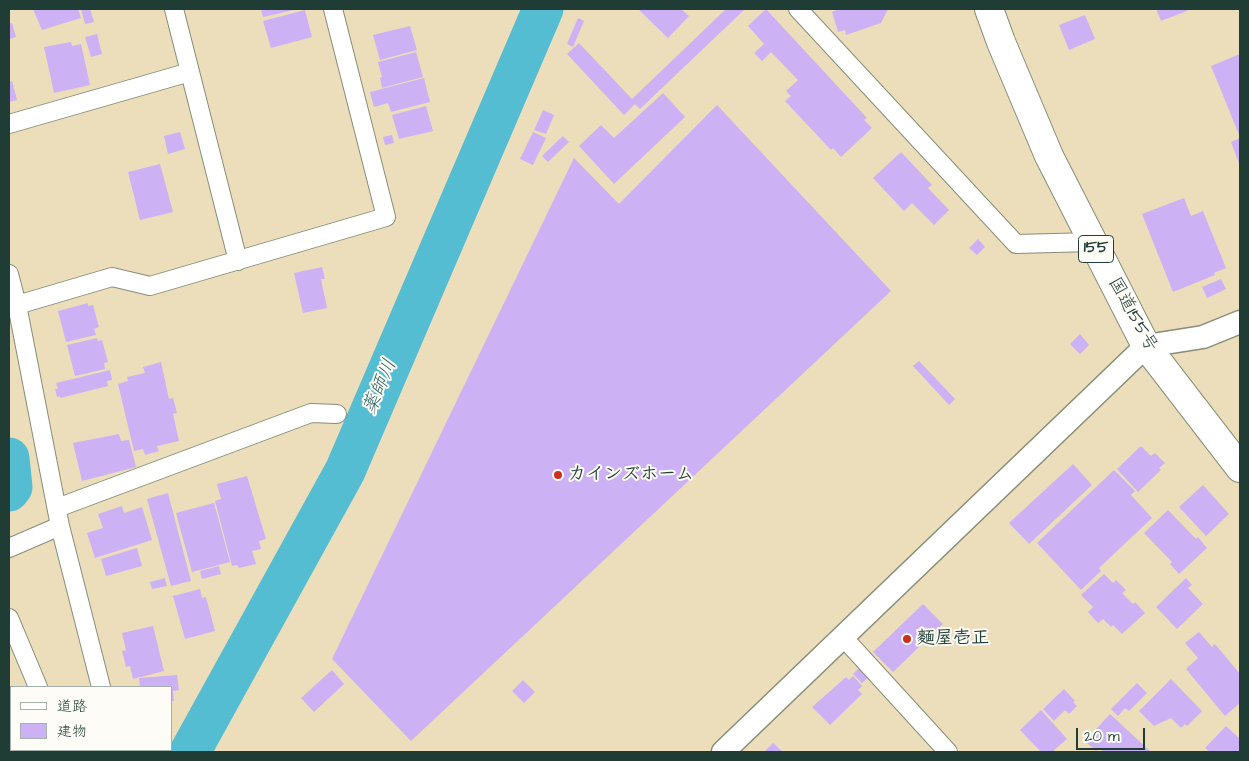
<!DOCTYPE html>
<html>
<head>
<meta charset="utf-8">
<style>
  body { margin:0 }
  #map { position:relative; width:1249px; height:761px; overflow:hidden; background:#ecdebb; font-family:"Architects Daughter","Klee One",sans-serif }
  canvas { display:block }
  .frame { position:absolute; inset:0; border:10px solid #1f3d34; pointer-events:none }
  .legend { position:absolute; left:10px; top:686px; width:162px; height:65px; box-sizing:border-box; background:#fdfcf7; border:1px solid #a4b0a9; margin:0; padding:6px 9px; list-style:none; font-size:15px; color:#1f3d34 }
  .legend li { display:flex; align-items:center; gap:10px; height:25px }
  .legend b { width:25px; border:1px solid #a4b0a9 }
  .scale { position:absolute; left:1076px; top:728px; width:69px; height:22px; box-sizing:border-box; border:2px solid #1f3d34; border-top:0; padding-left:6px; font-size:15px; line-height:18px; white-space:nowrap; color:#1f3d34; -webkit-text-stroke:4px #fdfcf7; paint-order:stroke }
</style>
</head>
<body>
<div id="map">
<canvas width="1249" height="761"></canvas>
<div class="frame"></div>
<ul class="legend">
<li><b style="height:6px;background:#fff"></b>道路</li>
<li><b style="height:14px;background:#ccb1f5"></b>建物</li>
</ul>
<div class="scale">20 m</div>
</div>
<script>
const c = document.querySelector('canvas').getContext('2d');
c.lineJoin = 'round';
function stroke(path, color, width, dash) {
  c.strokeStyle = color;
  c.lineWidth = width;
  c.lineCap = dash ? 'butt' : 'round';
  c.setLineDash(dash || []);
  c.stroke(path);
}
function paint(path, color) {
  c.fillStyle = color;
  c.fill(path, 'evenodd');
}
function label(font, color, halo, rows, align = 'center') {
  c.font = font + ' "Architects Daughter","Klee One",sans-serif';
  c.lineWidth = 4;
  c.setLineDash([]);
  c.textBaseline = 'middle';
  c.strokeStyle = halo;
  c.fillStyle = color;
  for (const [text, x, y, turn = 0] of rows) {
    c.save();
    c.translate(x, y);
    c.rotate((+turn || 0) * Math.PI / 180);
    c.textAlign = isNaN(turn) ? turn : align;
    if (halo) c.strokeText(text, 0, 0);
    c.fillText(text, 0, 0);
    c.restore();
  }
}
stroke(new Path2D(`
  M9,458L12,487L9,491
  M190,752L345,471L543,9`), '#55bdd2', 41);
paint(new Path2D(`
  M33,9H78L81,18L42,30Z
  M81,9H90L94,22L85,24Z
  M261,9H293L294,10L263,17Z
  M638,9H684L682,10L689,16L668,38Z
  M726,9H745L640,109L635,104L624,115L567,54L579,43L632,99Z
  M766,9L867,118L864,120L872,128L841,157L833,148L831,150L785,101L791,96L786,91L798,80L771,52L762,61L754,53L764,44L748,26Z
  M838,9H888L881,23L846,35L845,30L838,32L832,12Z
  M1156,9H1186L1187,11L1161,21Z
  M305,10L312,37L271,48L263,21Z
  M1085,15L1095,39L1069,50L1059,25Z
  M578,18L584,21L573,47L567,44Z
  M12,23L16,37L9,39V24Z
  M410,26L417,50L380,60L373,35Z
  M97,34L102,54L91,57L85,37Z
  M71,42L72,46L81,44L90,85L54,93L44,47Z
  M416,52L423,77L382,88L380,78L382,77L378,62Z
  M1240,54V137L1211,66Z
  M424,78L430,102L391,112L388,103L374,107L370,92Z
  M12,81L17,100L9,102V82Z
  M663,93L685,117L614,184L579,146L601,125L614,138Z
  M717,105L891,291L411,741L332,659L574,158L619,204Z
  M426,106L433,131L399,139L392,115Z
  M543,110L554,115L546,134L534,130Z
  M180,132L185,149L168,154L164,136Z
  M533,132L546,138L533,165L520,159Z
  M392,135L394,143L385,145L383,137Z
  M563,136L569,142L548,162L542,156Z
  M1240,138V166L1231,142Z
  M901,152L932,185L928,188L949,210L934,225L912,203L904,211L873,178Z
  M160,164L173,212L140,220L128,172Z
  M1184,198L1191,216L1203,211L1226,268L1214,273L1215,275L1173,292L1142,214Z
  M978,239L985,247L977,255L969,248Z
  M322,267L325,279H321L327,308L303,313L294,273Z
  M1221,279L1226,289L1207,298L1202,287Z
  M88,303V306L93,305L99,327L94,329L96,335L66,342L58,311Z
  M1080,334L1089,345L1080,354L1070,344Z
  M97,338L98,341L102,340L108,362L104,363L105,369L75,376L67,345Z
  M919,361L955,399L949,405L913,366Z
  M161,362L169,399L173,398L177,413L173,414L179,441L157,446L159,451L145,455L143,449L134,451L118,384L128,381L127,377L145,373L143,367Z
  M110,370L112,380L107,381L108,386L60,398V396L57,397L55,389H58L56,383Z
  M119,434L121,441L129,440L136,467L82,481L73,443Z
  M1141,446L1151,456L1155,453L1165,463L1159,468L1161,470L1138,492L1117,469Z
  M1073,464L1092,485L1029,544L1009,523Z
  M1114,470L1135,491L1131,495L1152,518L1099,568L1101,571L1081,590L1037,543Z
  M247,476L266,539L259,541L261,549L252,551L256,564L239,568L237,565L232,566L215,501L221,499L217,484Z
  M1203,485L1229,514L1206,536L1179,507Z
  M168,493L191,581L171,586L147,499Z
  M214,503L230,562L192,572L176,513Z
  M122,506L124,513L142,507L152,540L95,558L87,533L103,528L98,514Z
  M1168,510L1196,539L1198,537L1207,548L1179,574L1170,564L1172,562L1144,533Z
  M137,548L142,566L106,576L101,559Z
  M219,566L221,574L202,579L200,571Z
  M1104,574L1113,583L1116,580L1126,590L1122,593L1133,604L1135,602L1145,613L1122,634L1113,625L1111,627L1103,619L1098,623L1088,612L1093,607L1081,595Z
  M165,578L167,586L152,589L150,582Z
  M1186,578L1192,585L1188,588L1203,604L1177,629L1156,607Z
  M200,589L202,598L206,597L215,631L185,639L173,596Z
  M923,604L943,624L893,672L873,652Z
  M153,626L164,671L133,679L130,666L126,667L122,651L126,650L122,633Z
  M1199,632L1212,647L1215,644L1240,674V703L1225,716L1186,669L1198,658L1185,643Z
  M862,665L871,675L862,683L853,674Z
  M332,670L344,684L314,712L301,698Z
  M177,675L179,690L173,691L174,701H171V687H140L139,678Z
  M853,676L862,686L858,690L862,694L830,725L812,707L846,677L849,680Z
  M1171,679L1202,711L1187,726L1185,724L1181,728L1171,718L1154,726L1139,711Z
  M523,680L535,692L524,703L512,691Z
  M1137,683L1147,693L1129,711L1125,708L1118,716L1111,709Z
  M1064,689L1075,701L1073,702L1077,706L1069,714L1065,710L1054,721L1043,709Z
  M1041,710L1067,739L1052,752H1041L1020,730Z
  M1110,714L1151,752H1104L1099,748L1096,751L1085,741Z
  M1226,726L1240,739V752H1210L1205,748Z
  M773,743L783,752H764Z`), '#ccb1f5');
const minor = new Path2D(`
  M174,9L238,261
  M798,9L1016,244L1093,242
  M9,124L190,72
  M9,274L17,305L60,526L101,687
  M17,305L112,277L150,286L386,217L333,9
  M57,508L311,413L337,414
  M9,548L60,526
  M9,618L38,687
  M843,637L948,752
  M65,750L66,752
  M110,750V752`);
const tertiary = new Path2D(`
  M723,752L1146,346L1203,337L1240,322`);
const trunk = new Path2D(`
  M989,9L1001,42L1049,156L1146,346L1240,468`);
stroke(minor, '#868e78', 20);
stroke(tertiary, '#868e78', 25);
stroke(trunk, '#868e78', 30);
stroke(minor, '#fff', 18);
stroke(tertiary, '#fff', 22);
stroke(trunk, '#fff', 28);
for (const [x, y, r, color] of [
  [558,475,5,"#c8321e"],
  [907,639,5,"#c8321e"]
]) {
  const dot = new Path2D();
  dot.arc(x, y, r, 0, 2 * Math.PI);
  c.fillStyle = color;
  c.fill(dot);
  stroke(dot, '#fdfcf7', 2);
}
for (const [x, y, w] of [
  [1096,249,35]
]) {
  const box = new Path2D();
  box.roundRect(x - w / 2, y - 13.5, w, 27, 4);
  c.fillStyle = '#fdfcf7';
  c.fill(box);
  stroke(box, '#1f3d34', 1);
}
label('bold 16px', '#1f3d34', null, [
  ["155",1096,249]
]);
label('18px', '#1f3d34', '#fdfcf7', [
  ["国道155号",1132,315,61]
]);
label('bold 18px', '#1f3d34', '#fdfcf7', [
  ["カインズホーム",568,475],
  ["麵屋壱正",917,639]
], 'left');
label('italic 19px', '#2f6363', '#fdfcf7', [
  ["薬師川",381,387,-67]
]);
</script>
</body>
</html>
